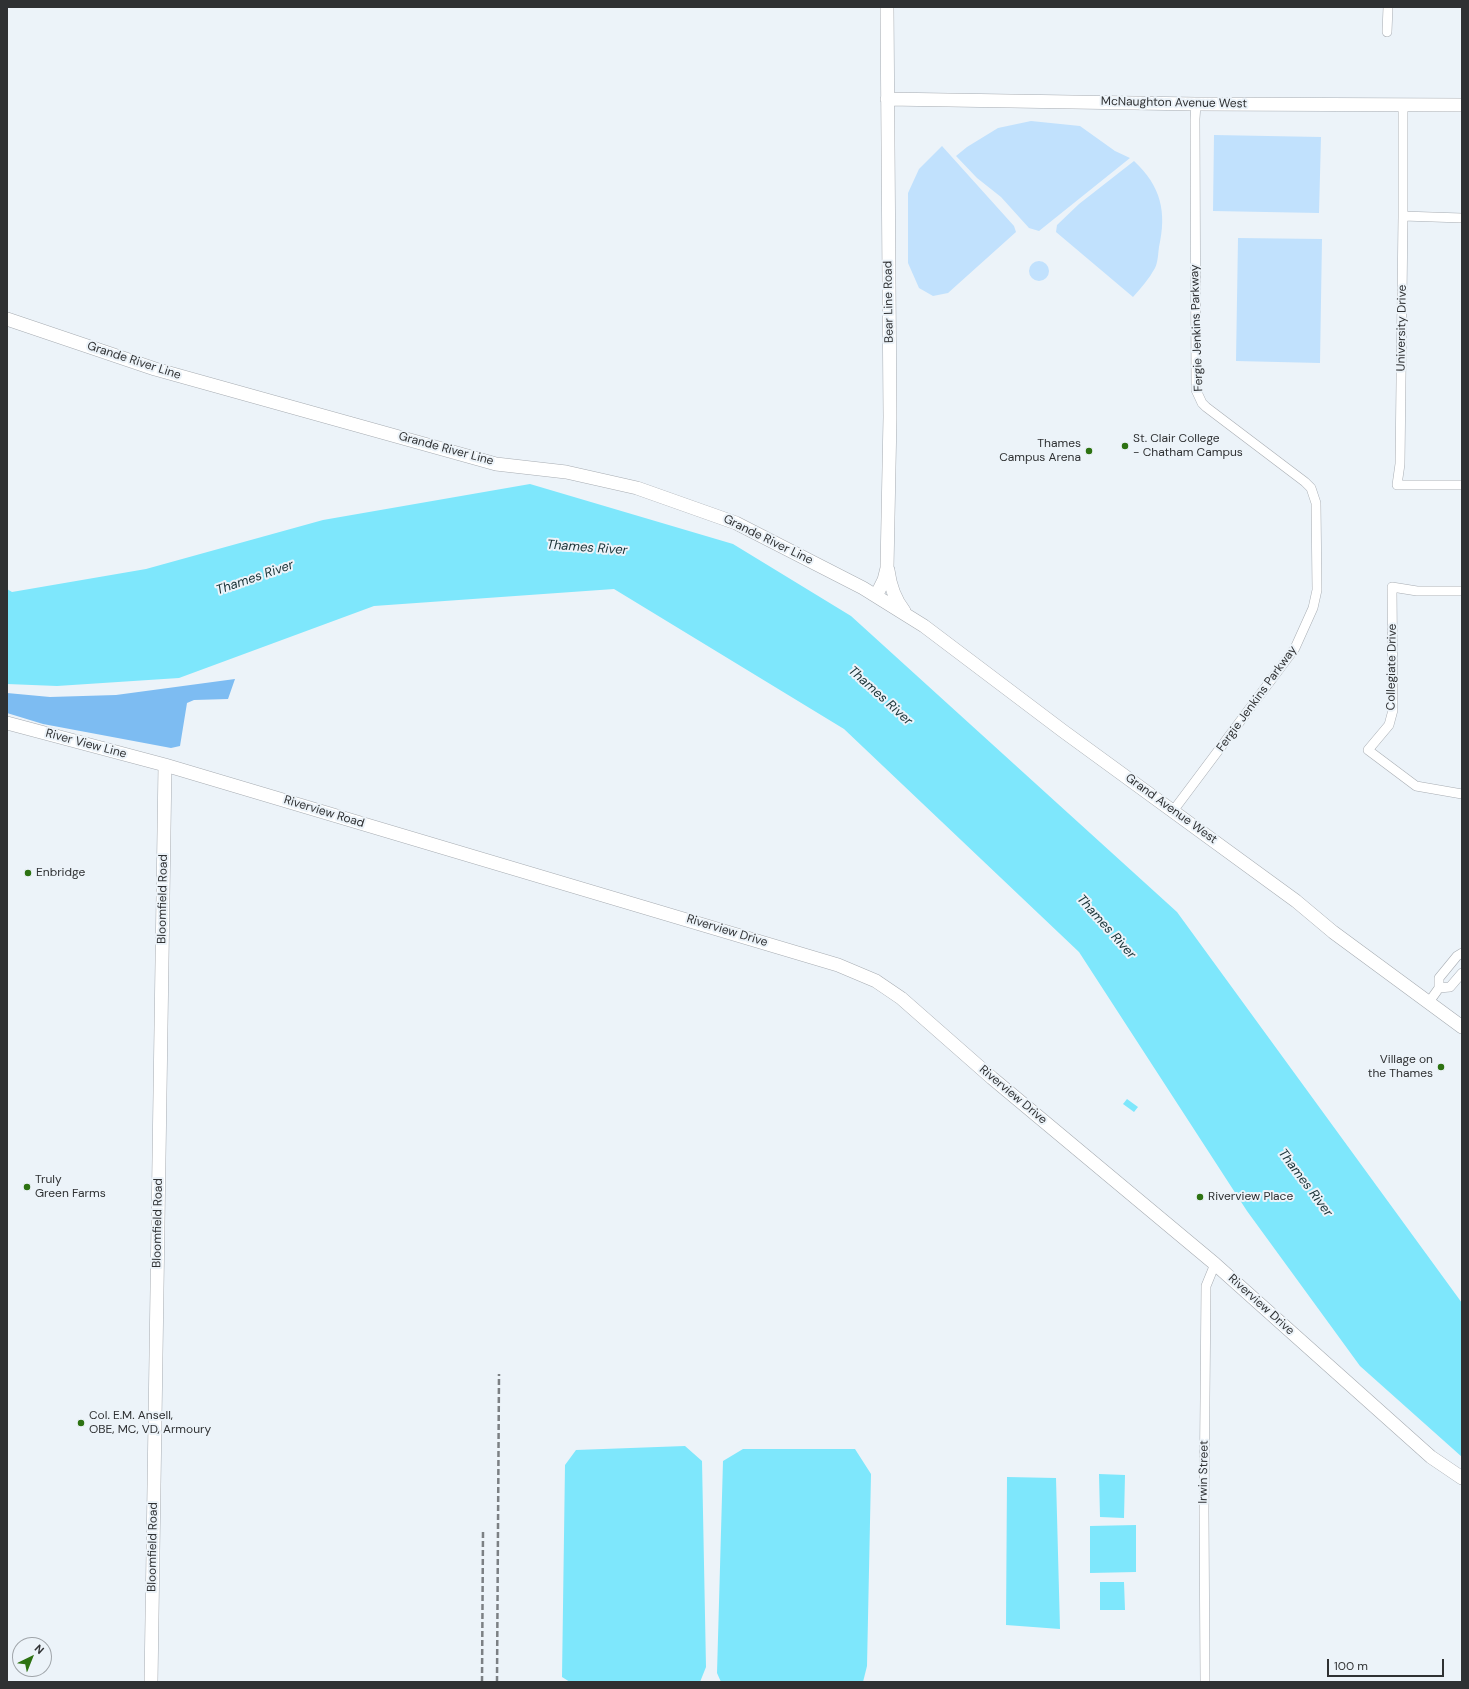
<!DOCTYPE html>
<html>
<head>
<meta charset="utf-8">
<style>
  body { margin:0 }
  #map { position:relative; width:1469px; height:1689px; overflow:hidden; background:#ecf3f9; font-family:"DM Sans",sans-serif }
  canvas { display:block }
  .frame { position:absolute; inset:0; border:8px solid #2f3133; pointer-events:none }
  .north { position:absolute; left:12px; top:1637px; width:40px; height:40px; box-sizing:border-box; background:#ecf3f9; border:1px solid #a0a5aa; border-radius:50%; rotate:43deg; font-size:11px; font-weight:700; line-height:16px; text-align:center; color:#2f3133 }
  .north::after { content:''; display:block; margin:auto; width:14px; height:18px; background:#2d7212; clip-path:polygon(50% 0,100% 100%,50% 72%,0 100%) }
  .scale { position:absolute; left:1327px; top:1659px; width:117px; height:18px; box-sizing:border-box; border:2px solid #2f3133; border-top:0; padding-left:5px; font-size:12px; line-height:14px; white-space:nowrap; color:#2f3133; -webkit-text-stroke:3px #ecf3f9; paint-order:stroke }
</style>
</head>
<body>
<div id="map">
<canvas width="1469" height="1689"></canvas>
<div class="frame"></div>
<div class="north">N</div>
<div class="scale">100 m</div>
</div>
<script>
const c = document.querySelector('canvas').getContext('2d');
c.lineJoin = 'round';
function paint(path, color) {
  c.fillStyle = color;
  c.fill(path, 'evenodd');
}
function stroke(path, color, width, dash) {
  c.strokeStyle = color;
  c.lineWidth = width;
  c.lineCap = dash ? 'butt' : 'round';
  c.setLineDash(dash || []);
  c.stroke(path);
}
function label(font, color, halo, rows, align = 'center') {
  c.font = font + ' "DM Sans",sans-serif';
  c.lineWidth = 4;
  c.setLineDash([]);
  c.textBaseline = 'middle';
  c.strokeStyle = halo;
  c.fillStyle = color;
  for (const [text, x, y, turn = 0] of rows) {
    c.save();
    c.translate(x, y);
    c.rotate((+turn || 0) * Math.PI / 180);
    c.textAlign = isNaN(turn) ? turn : align;
    if (halo) c.strokeText(text, 0, 0);
    c.fillText(text, 0, 0);
    c.restore();
  }
}
paint(new Path2D(`
  M1031,121L1080,126L1115,151L1130,158L1039,231L1029,228L1001,197L977,178L956,156L967,147L998,128Z
  M1214,135L1321,137L1319,213L1213,211Z
  M942,146L1014,226L1016,232L948,293L933,296L919,288L908,263V193L919,169Z
  M1134,161C1161,186 1167,212 1159,247C1158,254 1158,262 1155,268C1149,279 1141,288 1133,297L1056,232L1057,225L1079,204Z
  M1238,238L1322,239L1320,363L1236,361Z
  M1029 271a10 10 0 1 1 20 0a10 10 0 1 1-20 0Z`), '#c1e1fd');
paint(new Path2D(`
  M235,679L228,699L194,700L187,703L180,746L171,748L43,724L7,713V693L50,697L116,695Z`), '#7dbcf2');
paint(new Path2D(`
  M530,484L733,544L851,616L1177,912L1462,1303V1457L1360,1366L1247,1211L1079,952L844,729L614,589L374,606L179,678L57,686L7,684V589L12,592L146,569L323,520Z
  M1127,1099L1138,1107L1134,1112L1123,1104Z
  M685,1446L702,1461L706,1667L700,1682H570L562,1677L565,1465L576,1450Z
  M743,1449H855L871,1474L867,1666L863,1682H721L717,1673L723,1461Z
  M1099,1474L1125,1475L1124,1518L1100,1517Z
  M1007,1477L1056,1478L1060,1629L1006,1625Z
  M1136,1525V1572L1090,1573V1526Z
  M1100,1582H1124L1125,1610H1100Z`), '#7ee7fc');
const street = new Path2D(`
  M1387,32L1388,7
  M1403,106V216L1400,464L1397,485H1462
  M1403,216L1462,218
  M1462,591H1417L1392,587L1393,710L1389,725L1368,750L1416,786L1462,794
  M1173,811L1295,648L1313,608L1317,590L1316,503L1311,488L1305,482L1206,407L1202,403L1196,390L1195,119L1196,104
  M1439,988L1450,987L1462,973
  M1429,1002L1439,988V978L1457,956L1462,953
  M1205,1682L1204,1511L1206,1286L1215,1264`);
const secondary = new Path2D(`
  M887,99L1196,104L1462,105
  M7,319L155,369L496,464L566,472L637,488L736,523L863,588L924,626L1063,731L1296,901L1333,932L1462,1027
  M888,570C890,586 894,598 904,611
  M876,596L884,580L887,568L890,417L887,7
  M7,723L165,765L838,965L876,981L901,998L992,1078L1215,1264L1431,1457L1462,1478
  M151,1682L165,765`);
stroke(street, '#a7acb2', 10);
stroke(secondary, '#a7acb2', 14);
stroke(street, '#fff', 9);
stroke(secondary, '#fff', 13);
stroke(new Path2D(`
  M482,1682L483,1532
  M497,1682L499,1374`), '#7c8084', 2.5, [6, 3]);
for (const [x, y, r, color] of [
  [1125,446,4,"#2d7212"],
  [1089,451,4,"#2d7212"],
  [28,873,4,"#2d7212"],
  [1441,1067,4,"#2d7212"],
  [27,1187,4,"#2d7212"],
  [1200,1197,4,"#2d7212"],
  [81,1423,4,"#2d7212"]
]) {
  const dot = new Path2D();
  dot.arc(x, y, r, 0, 2 * Math.PI);
  c.fillStyle = color;
  c.fill(dot);
  stroke(dot, '#ecf3f9', 1.5);
}
label('12px', '#2f3133', '#ecf3f9', [
  ["McNaughton Avenue West",1174,103,1],
  ["Bear Line Road",889,302,-91],
  ["Fergie Jenkins Parkway",1197,328,-92],
  ["University Drive",1402,328,-89],
  ["Grande River Line",134,361,18],
  ["Grande River Line",446,449,15],
  ["Grande River Line",768,540,26],
  ["Collegiate Drive",1392,667,-89],
  ["Fergie Jenkins Parkway",1257,699,-54],
  ["River View Line",86,744,15],
  ["Grand Avenue West",1171,809,36],
  ["Riverview Road",324,812,17],
  ["Bloomfield Road",163,899,-89],
  ["Riverview Drive",727,931,17],
  ["Riverview Drive",1013,1095,40],
  ["Bloomfield Road",158,1223,-89],
  ["Riverview Drive",1261,1305,42],
  ["Irwin Street",1204,1472,-89],
  ["Bloomfield Road",153,1547,-89]
]);
label('12px', '#2f3133', '#ecf3f9', [
  ["St. Clair College",1133,439],
  ["- Chatham Campus",1133,453],
  ["Thames",1081,444,"right"],
  ["Campus Arena",1081,458,"right"],
  ["Enbridge",36,873],
  ["Village on",1433,1060,"right"],
  ["the Thames",1433,1074,"right"],
  ["Truly",35,1180],
  ["Green Farms",35,1194],
  ["Riverview Place",1208,1197],
  ["Col. E.M. Ansell,",89,1416],
  ["OBE, MC, VD, Armoury",89,1430]
], 'left');
label('italic 13px', '#193236', '#ecf3f9', [
  ["Thames River",587,548,4],
  ["Thames River",255,578,-19],
  ["Thames River",880,696,42],
  ["Thames River",1106,927,48],
  ["Thames River",1305,1183,53]
]);
</script>
</body>
</html>
